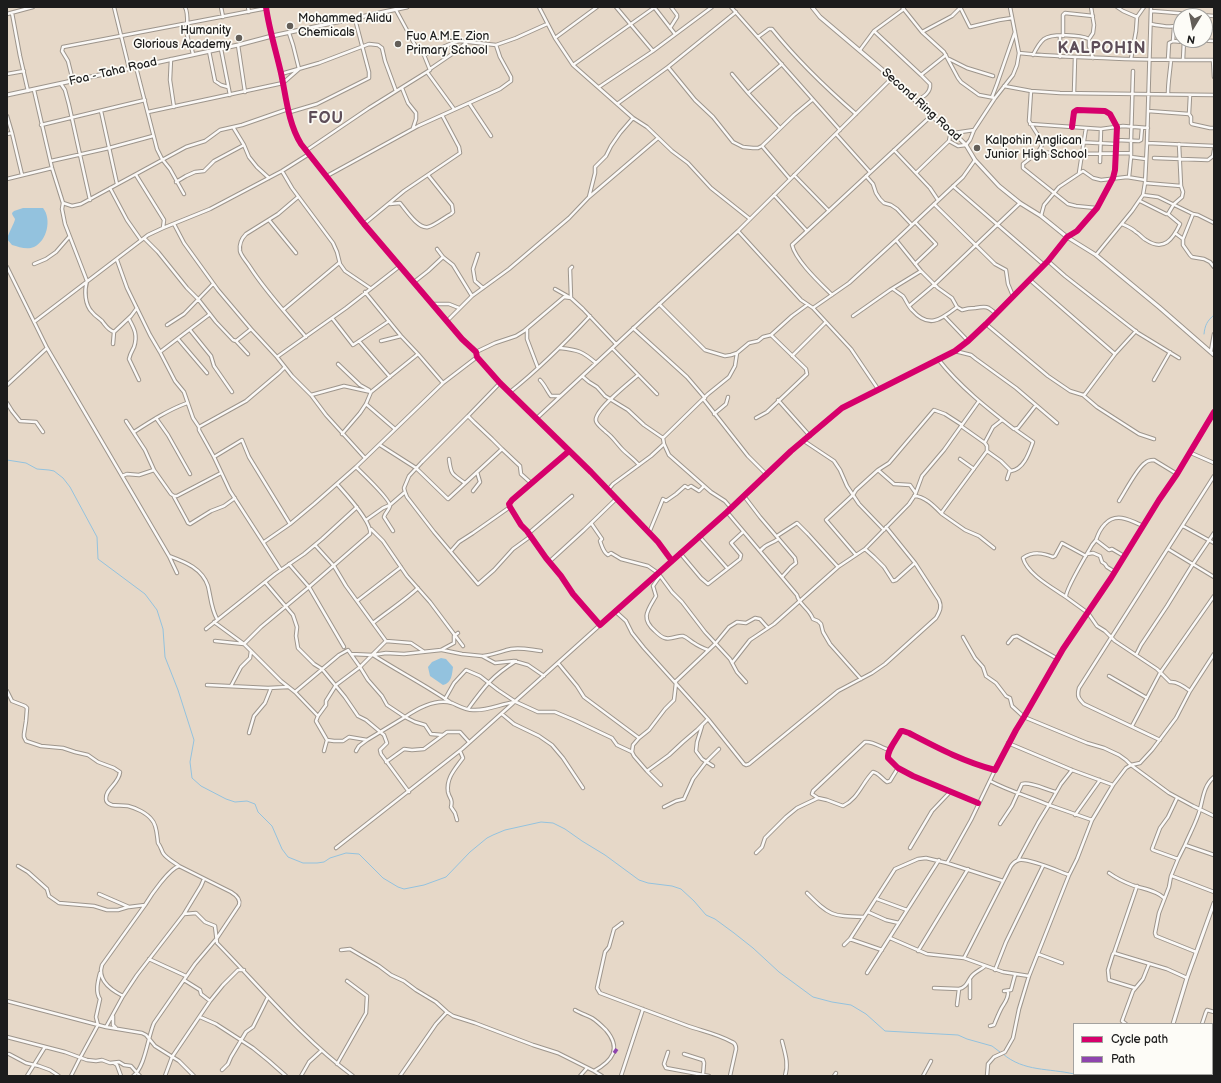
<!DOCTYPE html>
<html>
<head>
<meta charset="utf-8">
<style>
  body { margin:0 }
  #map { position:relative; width:1221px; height:1083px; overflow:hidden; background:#e6d8c8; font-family:"Balsamiq Sans",sans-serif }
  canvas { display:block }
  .frame { position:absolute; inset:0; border:8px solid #1c1c1c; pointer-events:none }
  .legend { position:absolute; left:1073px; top:1023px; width:140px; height:52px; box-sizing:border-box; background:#fdfcf7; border:1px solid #a3a29f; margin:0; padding:5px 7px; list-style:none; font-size:12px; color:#1c1c1c }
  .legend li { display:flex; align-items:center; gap:8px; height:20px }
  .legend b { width:20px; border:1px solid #a3a29f }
  .north { position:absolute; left:1173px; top:8px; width:40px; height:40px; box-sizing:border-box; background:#fdfcf7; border:1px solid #a3a29f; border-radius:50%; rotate:190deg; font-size:11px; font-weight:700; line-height:16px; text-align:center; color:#1c1c1c }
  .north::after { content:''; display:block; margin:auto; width:14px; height:18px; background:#635e58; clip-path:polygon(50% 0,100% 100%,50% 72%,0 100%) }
</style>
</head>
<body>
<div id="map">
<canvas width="1221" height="1083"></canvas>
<div class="frame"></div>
<ul class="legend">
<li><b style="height:5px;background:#d6006c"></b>Cycle path</li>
<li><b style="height:5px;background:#8e44ad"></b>Path</li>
</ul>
<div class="north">N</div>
</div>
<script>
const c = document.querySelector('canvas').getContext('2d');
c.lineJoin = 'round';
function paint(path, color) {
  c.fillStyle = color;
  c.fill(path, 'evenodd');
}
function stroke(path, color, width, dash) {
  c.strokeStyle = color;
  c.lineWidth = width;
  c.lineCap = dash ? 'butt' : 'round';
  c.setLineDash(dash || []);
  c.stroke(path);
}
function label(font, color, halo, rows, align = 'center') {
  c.font = font + ' "Balsamiq Sans",sans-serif';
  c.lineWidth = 3.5;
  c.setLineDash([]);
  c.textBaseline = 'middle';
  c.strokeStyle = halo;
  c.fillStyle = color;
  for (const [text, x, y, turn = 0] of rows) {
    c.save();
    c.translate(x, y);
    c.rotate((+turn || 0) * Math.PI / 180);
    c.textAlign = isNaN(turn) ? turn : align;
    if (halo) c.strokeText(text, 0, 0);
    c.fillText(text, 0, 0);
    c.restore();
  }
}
paint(new Path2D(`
  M23,208H43C52,219 47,241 34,247C27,250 19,247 12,245L7,239C8,234 15,222 15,219C14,217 12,215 12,213L14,211Z
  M441,658L446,659L453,667C452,674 452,683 443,685L430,676L428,667L432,662Z`), '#93c2de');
stroke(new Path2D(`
  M1204,334C1205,325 1207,321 1214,315
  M7,460L26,463L37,469L49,470L54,471L63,478L70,487L97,537L98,559L145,594L157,610L163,629L165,657L178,690L194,740L190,762L192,778L201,786L226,799L235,802L247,801L255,804L258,812L272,826L282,849L288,857L303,863H317L324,862L330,858L346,853L359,854L383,878L398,887L404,889L424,885L446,877L470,852L487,838L493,835L505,830L541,822L553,823L565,829L582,841L605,855L639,880L648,883L672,886L681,889L694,901L706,915L715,919L734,933L753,948L779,972L813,997L832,1002L851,1005L866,1014L885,1031L958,1035L967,1039L992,1046L1000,1052
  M1003,1054C1024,1072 1049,1068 1074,1074
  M1075,1074L1083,1076`), '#93c2de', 1);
const minor = new Path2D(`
  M114,7L129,68
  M185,7C190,16 185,29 188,39C190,44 192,48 193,54
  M221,7L223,17
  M248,7L249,12
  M266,7C269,29 276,51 281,73C286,96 288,123 301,144L364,224L462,339L476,352L477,357L500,383L591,472L658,542L672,561
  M539,7L555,38L573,65L633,118L647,127L672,151L688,163L711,188L750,219
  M616,7L653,51
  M654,7L675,34
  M731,7L840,130
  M902,7L922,32L944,52L958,78L961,82L979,95L995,98
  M960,7L970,27L999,20L1012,18
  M1091,7L1094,25L1093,33L1089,39V46L1093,58
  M1117,7L1123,11L1137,17
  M1151,7L1147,143L1214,146
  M1152,11L1214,16
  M12,13L20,56L28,91
  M7,14L33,7
  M1151,24C1161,26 1171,28 1181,25
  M1205,27L1214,28
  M670,28L677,17V15L671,7
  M874,31L921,75L930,84C931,93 923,97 916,101
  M922,32L952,16L960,8
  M289,33L293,45L299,69
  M1060,36V57
  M1063,36V15L1065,13L1093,16
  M758,37L769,29H772C797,60 826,88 856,114
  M555,38L597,7
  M1194,40L1214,41
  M1173,41L1174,27
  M238,45L245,92
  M221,49L230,95
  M860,50L874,31L904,9
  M209,51L215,81L221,85L228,87
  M1019,53C1047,56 1075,57 1104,58C1141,60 1177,60 1214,60
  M424,55L455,42L460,41L496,45L516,38L547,24
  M1033,55C1036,49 1039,43 1044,39C1052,33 1081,35 1089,39
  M171,59L170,80L174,107
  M949,59L967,68L993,76
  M1131,59L1136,31L1137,17L1144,7
  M1168,60L1169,43L1173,41L1183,42
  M1183,60L1184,40
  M1213,60L1214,77
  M573,65L655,7
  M136,67L157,149L162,159L170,169L184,194
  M668,67L695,100L713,117L733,142L743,147L753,148H758L762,146L794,115L812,100
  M430,69L452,54L466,43
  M427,72L454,109
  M7,74L24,71
  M281,74L319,63L369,44L378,45L382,48L385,61L396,91
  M732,74L748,93
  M921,75L946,55
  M73,81L68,61L62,51L63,47L267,8
  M61,84L65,90L69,105L90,200
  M1004,86L1031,91L1060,93L1214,95
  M599,87L653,51L712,7
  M402,88L408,103L416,113V119L413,128
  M34,90L52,168L63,203L62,209L65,224L87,281C84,291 85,305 92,312C95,316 99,318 102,321C106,326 108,330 114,332
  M1031,91L1029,121L1041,140L1042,145L1038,152L1023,164V168L1068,204L1076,206L1096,208
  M1074,93L1075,58
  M1168,94C1168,82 1170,72 1171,60
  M992,97L997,84L1015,32
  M469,103L491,136
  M617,104L668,67L736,12
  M101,111L117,184
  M1148,111L1189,114L1190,95
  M148,112L283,83L299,69
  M290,112L317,104L369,78V72L355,19
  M1189,114L1191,117V123L1192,124L1210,128H1214
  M7,116L12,133L22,175
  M1030,124L1101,129L1123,126L1148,128
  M41,125L145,100
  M233,127L244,145L249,157L257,167L269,178
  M780,128L748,93L782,64
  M7,134L12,133
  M836,134L870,172
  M1041,140L1116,144
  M1116,140L1139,141L1141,140L1142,128
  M949,141L958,146L966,145L970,140L974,130L995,98L1013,75L1017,65L1019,53L1010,7
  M1147,143L1145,183L1143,195L1158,197L1193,214L1198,215L1214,223
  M762,146L790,179
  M307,150L369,108L430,70L424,55L415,45L396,10
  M894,150L930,188L938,200
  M1038,152L1069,154L1131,153
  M1131,157L1146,159
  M1154,158L1208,160L1213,156L1214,150
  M51,161L109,148L153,136
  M1100,162L1101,129
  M282,171L292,188L333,243L337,252L340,264L345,271L370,288
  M916,173L949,141L950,136L954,133L974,130
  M1079,173L1086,128
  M136,175L164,220L163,228
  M794,175L829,211
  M327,176L418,126L500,89L511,81V77L500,57L496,45
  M866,176L873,184L876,193L880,199L884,203L891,205L897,209L912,225
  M1129,177L1131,157V141L1133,71
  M7,179L52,168
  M176,182L186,176L195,172L204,171L214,161L244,145
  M1145,183L1181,186
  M953,186L1044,265
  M110,188L127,220L141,240
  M774,195L807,231
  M298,197L278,214L246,234C241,239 239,244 240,251C241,256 247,262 250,267C266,292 287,314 306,337
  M589,197L595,173V167L606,156L611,146L620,133L633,118
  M1140,201L1166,214H1168L1174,204L1182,197L1183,192L1181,186L1179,144
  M63,203L72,206L81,204L186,147L205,141L220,130L242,125L288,109
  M390,204L400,203C406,210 418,229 428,227C434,226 445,217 451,214L453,212L452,205L428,175
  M934,204L995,264L1006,270L1008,284L1013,296
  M1193,214L1183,239V245L1190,255L1192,257L1204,259L1210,262L1214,267
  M1041,216L1044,205L1059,187L1083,171L1093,178L1101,180L1127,177L1145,180
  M269,220L296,253
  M915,222L936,244L915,264
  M174,224L184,243L218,290L251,329L277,357L292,376L311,395L326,415L365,458
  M364,224L404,191L460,153L459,147L442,115
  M1122,224C1127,226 1132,228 1136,232C1140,234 1142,238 1146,240C1164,252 1173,239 1180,224L1168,214
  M738,231L801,300L813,308
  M1175,233L1183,239
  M144,238L158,252L187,288L198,299L216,322L233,340L236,341L251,329
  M896,240L921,271L938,288L952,298L957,307L962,310C968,308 970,308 975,308C986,306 988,306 996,314
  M478,254L473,269L475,281L483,288
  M1096,255L1132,211L1143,195
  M443,257L453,265L472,296
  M117,260L127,288L150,335L160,352L175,381L184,392L193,418L199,427V430L214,457L230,491L281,570
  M1048,261L1065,276L1138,333L1179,358
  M34,264L46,259L56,252L69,237
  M7,267L47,348L169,556L177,573
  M1030,280L1115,354
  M414,282L428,271L443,257L437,249
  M555,289L571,298L570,269L572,267
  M893,289C896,291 900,294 903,296C906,300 908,306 912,310C929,329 940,320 957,307
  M365,292L401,336L418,354
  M832,295C820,283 796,261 792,245L931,116
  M433,304H449L459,308
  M659,304L705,350L725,356L731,355L737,353L749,343L758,341L763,337L771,335L792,316L807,305
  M909,306L935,284L1020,203
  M283,310L339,263
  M853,316L890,290L921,271
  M945,317L968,341
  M332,318L353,345L389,321
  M129,319C134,328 138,335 134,347C132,351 130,354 129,359L139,380
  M447,321L472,296L509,269L569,218L589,197L658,138
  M34,322L148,235L163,228L210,209L282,171L309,154
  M986,324L1048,376L1070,391L1083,395L1085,394L1115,354L1136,331
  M167,325L184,314L213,284
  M633,328L687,377L705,398
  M190,330L211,356L214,366L232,392
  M527,330V339L538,368
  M178,339L207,373
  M236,341L248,354
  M359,341L390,377
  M381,341L401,336
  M113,344L114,332L131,316L137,308
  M560,348C578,350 582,351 596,363
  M612,348L657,394
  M955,351L971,355L976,359L1016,388L1057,423
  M1211,351L1214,334
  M160,352L210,314
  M476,352L495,343L516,336L524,331L564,297L571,298L583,309L616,344
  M792,356L825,323
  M277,357L346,308L400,266
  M938,359C960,387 987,408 1014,429L1018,428L1036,405
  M338,364L360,385L369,390
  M638,375C630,382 593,411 596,421C597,425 603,429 606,432C613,437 617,444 623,450C628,455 634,459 639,465
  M582,376L589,382L597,387L605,396L628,410L644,425L663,438
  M540,380C545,385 547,391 551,396H560
  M1154,380L1170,352
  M7,385L47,348
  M878,389L851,349L813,308L849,283L896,240L963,177L975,160
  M510,392C539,369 565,343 590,316
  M311,395L344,386L371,392
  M1083,395L1097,407L1139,434L1154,439
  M704,400L748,456L767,475
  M778,400L810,436
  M7,403L12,411L20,421L36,422L43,432
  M366,404L395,429
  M714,414L726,404L728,397
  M468,416L422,462L409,476L404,488L405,492L407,497L434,532L478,584L494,570L513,549L531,536
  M156,418L168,435L190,474
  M537,418L738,231L892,78
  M756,418L767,412L807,374L806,369L771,335
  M126,421L145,450L154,470L171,494L174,496H177L221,473
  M199,427L246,401L279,373L285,367
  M134,432C151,421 168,410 187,403
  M342,434L360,413L366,404L371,392L418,354L443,383
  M804,441L834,461L840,470L847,486L859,504L884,530
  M985,442L993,427L1002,420
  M380,445L416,468L448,499L502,449L492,439L474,422L468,416L500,383
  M502,449L520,466L521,474L531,483
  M569,451L512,500L509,504L510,507L521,525L527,531L546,558L561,576L573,594L600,625L727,512L791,451L842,408L955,351L968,341L986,324L1048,261L1067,237L1077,231L1097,208L1113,178L1115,170L1117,127L1110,114L1105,111L1077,110L1074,112L1072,127
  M987,451L1001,461L1011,471C1024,469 1029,453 1033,442L1016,430
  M1191,453L1214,463
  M214,457L242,440L249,457L290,524
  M449,459C451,475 452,474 465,483
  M960,459L974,469
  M356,467C362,473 391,500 390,506C389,510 385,513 384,517L393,531
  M878,470L894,484L910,485L915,492
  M122,476L127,474L139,475L154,470
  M1007,479L1010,470
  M608,490L613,484L651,456L664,444
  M473,491L480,482L477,472
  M744,496L760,517L795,558L796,563L791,567L782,577
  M914,496C925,496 935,507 942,514V512L987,451V446L985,443L961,426
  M174,497L186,519L188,523L190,524L211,511L224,506L235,498
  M1119,501C1125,492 1137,468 1145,463C1148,460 1151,460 1154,460L1177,474
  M731,508L725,501L711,492L669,455L664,444L663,438L708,394L729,377L735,366L737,353
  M727,512L797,595C799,605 809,608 813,619L818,621L821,624L823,632L830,644L861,679
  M942,514L965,530L979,536L994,548
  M366,520L383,508L390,505L405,492
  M591,523L602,539L600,541C602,546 603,552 608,555L611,553L621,559L648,566L658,573L672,592L682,602L705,632L730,659L737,672L746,682
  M1183,526L1214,543
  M371,529L383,541L407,576L430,602L463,646
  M529,533L572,496
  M649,533L663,499L666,501L676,494L685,486L688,488L691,486L699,491L704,486
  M699,536L727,568
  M777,536L797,523L808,534L838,567
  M1096,540L1092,545C1087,554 1065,590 1066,597L1088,613L1097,626L1105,631L1115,641L1157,669L1170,682C1177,681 1185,687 1190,691
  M264,542L290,524L314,504L356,467L443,383L477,357
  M315,545L334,566L346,586L386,641L360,667L336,685L326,701V705L318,716
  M865,549L874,557L884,567L893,581L896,580L915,563
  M1168,549L1214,577
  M451,551L459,542L473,533L510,507
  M760,551C767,542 771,545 778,539
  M680,553L701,578L708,584L740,559L741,555L731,543L743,532
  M1087,554L1093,553L1100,556L1102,562L1105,564L1107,567L1115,572
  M856,555L826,520L853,495L856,490L878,470L889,463L934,410L945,414L962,425
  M169,556C185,562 202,568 208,586C211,598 211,608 217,619
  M1124,556L1112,549L1109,550L1096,540C1098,534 1100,529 1105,524C1116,512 1130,520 1143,526
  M549,562L584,530L616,499
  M289,564L309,587L344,647
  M660,576L653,586L656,596C648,610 640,618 655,631C658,634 661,637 665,638C671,640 679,635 683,636C687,637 690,641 694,643C698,646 703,648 708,650
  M265,582L293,615L297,627L296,636L298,648L314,664L322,669L345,697L358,716L366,720L384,735L387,743L380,750L381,754L409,792
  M1066,597C1053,588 1027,574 1023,558C1033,551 1043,553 1053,557L1055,556L1062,543L1086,556
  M357,601L401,567
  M615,611L626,621L632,633L644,648L708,719L744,764L746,765L749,764L838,691L872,673L885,664L936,618C940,611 942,607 939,600L915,563L886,527
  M214,622L244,644L281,681L295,692L318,716L316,721L327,740L324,751
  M373,623C388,611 404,601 418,588
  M206,629L275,574L304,554L322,539L357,507
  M963,637L975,658L983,667L986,676L996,683L1006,696L1010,698L1012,706L1024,717L1087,743L1104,748L1119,755L1126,760L1131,765L1169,793L1193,806L1214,816
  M215,641L244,644L261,627L309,587L370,534C373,523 345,493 337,484
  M386,641L411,643L423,651
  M1008,643L1013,637L1017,636L1058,659
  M442,650L462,654L482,656L495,663L514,661L528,665L544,676
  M351,654L373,655
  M1136,655L1141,645L1167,606L1193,564L1214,533
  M483,656C493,655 502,651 511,649C521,647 531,650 541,651
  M558,663L577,686L584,697L639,738
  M732,663L750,640L774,624L838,567L865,549L909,504L915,495L922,476L944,450L979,401
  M1109,676L1147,698
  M675,682L715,644L729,627L737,622L746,623L755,618L760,619L768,628
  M207,685L268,688L288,687
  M231,686L241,667L250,658L251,651
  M7,691L12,701L25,706L27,708L26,721L24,734V737L26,741L41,746L63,748L75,752L88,755L98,762L114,768L120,772C119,784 105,789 106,799C106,802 109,804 112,805C117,806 123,805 128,806C136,808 147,813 152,820C157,825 157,836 158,843C161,847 161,849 163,853C167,859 174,862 179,866
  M295,692L339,655L348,650L360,667L368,680L382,696L387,705L405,717C418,708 436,698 452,703C459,706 465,710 473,710C488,711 500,704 515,702
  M445,699L454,683L466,670L480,676L498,690L516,702L538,712H555L574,720L612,738L617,745L632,752
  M450,702C425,685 398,671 373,655L386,653L404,654L441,650L454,643V636L458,633
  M468,709C484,687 492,676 516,661
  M502,714L514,724L539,736L552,745L563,758L583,788
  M702,726L697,742L696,751L702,759L713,766
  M1132,726L1160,673L1214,596
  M249,733L254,716L265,703L271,688
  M327,740L334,741H343L349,737L367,740L405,717L415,722L425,725L431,734L443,735
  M1160,740L1084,704C1078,698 1077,696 1079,688L1214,476
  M1008,743L1072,770L1113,785
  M890,750C881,748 874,741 865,742L813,791L812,794L818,798L827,800L843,806C858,799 862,783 873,772C879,773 882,779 887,782L890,781L898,768
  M356,751L359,746L367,740
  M386,762L404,749L412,750L424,749L447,732H460L469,742
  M1072,770L1061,784L1049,805L1092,820
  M647,771L669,755L683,742L697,730L708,719
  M1214,777C1204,785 1203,798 1200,809C1197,821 1190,833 1185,845L1214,855
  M990,781C1009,791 1030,797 1049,805L1038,823L1018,860
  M661,785L647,771L634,756L632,752L633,745L639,738L649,730L665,709L674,700L676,683
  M1177,798L1168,817L1160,828L1152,849L1153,850L1178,859
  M978,803L913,776L898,768L888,758C887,750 897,739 901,731H903L909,733C938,748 962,761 995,770L1016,730L1024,717L1063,649L1111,578L1159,500L1177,474L1214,412
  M664,807L676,801L684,799L693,779L706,762L719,749
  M1075,815L1100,780
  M457,820L455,813L451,807C453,798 450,800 448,792C446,778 455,769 463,758L460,751
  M1000,824L1012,806L1022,784C1029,781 1047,790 1056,792
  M1185,845L1178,859L1171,876L1169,887L1159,913L1155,933L1156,936L1196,952
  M336,848L462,749L600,625
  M910,848L932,811L950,792
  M756,853L762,847L765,838L786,817L797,808L818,798
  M947,863L971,820L995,770
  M18,866L28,872L47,889L49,896L59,903L94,906L107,910H118L128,907
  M1109,873C1116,878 1124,882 1132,885C1143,889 1156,890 1164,898
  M1172,876L1214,892
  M807,893C830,916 831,916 864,917
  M99,894L129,907L145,905C151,895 169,869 179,866L231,892C236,895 241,899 239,905L217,938L195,964L154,1023C148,1036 145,1068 133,1076
  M877,899L907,910
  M868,912L886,920L899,923
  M184,914L196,913L205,922L215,926L217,943C261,988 302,1038 353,1076
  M622,923L614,929L609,947L605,952L597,988L600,993C629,1004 658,1015 688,1026C702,1031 718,1034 732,1042C735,1043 736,1045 736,1049L730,1076
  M890,938L927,954L964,958L1003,972L1029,976L1069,875L1077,859L1092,820L1113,785L1126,768L1131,765L1140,763L1152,750L1176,718L1190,691L1214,654
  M850,939L882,950
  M844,945L850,939L895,869L918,859L926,858L947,863L1003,881
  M341,950L350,949L379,966L391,975L404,981L416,990L436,1002L447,1012L453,1016L475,1023L533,1045L558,1053L594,1071C612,1061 622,1049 606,1030C602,1026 597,1021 592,1018C586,1015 580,1013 575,1010
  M918,951L968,869
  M1114,953L1137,886
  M1038,954L1062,963
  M964,958L1011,866C1013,863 1015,861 1019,860C1029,858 1058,871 1069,875
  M149,959L186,976
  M995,970L1006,942L1043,866
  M867,973L939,860
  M184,980L200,990L201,994L210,1001
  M934,988L959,989
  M1135,988L1109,980L1108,970L1113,954L1114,953L1167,969L1187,978
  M1004,991L1011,990L1015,975
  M123,996C111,990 97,980 102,965L145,905
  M970,998V980
  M7,1001L106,1027L142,1033L146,1035L155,1046L179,1061L194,1076
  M957,1005L959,989C967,987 967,982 971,977C974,972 981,970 985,966
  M113,1016V1025L116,1028
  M200,1017L216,1024L253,1048L269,1061L286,1076
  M1126,1024L1122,1021L1133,991L1143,979L1149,964
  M1202,1024L1206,1012L1207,1010L1214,1012
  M990,1026L994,1025C996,1020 998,1015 1001,1009C1004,1003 1009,999 1008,991
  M106,1027L123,996L137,975L184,914L201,886L204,879
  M7,1037L65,1052L87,1060L96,1061L102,1060L110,1063L119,1062L124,1065L131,1066L140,1076
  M782,1041C785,1053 789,1064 785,1076
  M1212,1051L1214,1052
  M668,1052L664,1064L666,1068L709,1076
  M9,1054L26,1063L39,1066L50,1070L59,1076
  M684,1054L703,1060L704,1063L703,1075
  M114,1063L117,1065L121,1076
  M337,1064L366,1013L367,996L347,981
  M222,1070L228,1064L231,1057L246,1032L253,1027L268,997
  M594,1071L602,1076
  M27,1076L45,1047
  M71,1076L80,1058L98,1025L96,1017L100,999C95,992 98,981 100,973
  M165,1076L172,1057L210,1001L223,985L238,970H244
  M301,1076L309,1062L321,1051
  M400,1076L436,1024L447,1012
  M580,1076L587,1068
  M621,1076L643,1009
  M834,1076L836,1073
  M923,1076L931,1061
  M987,1076L988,1064L994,1057L1005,1052L1013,1038L1019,1009L1029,976`);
const tertiary = new Path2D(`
  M812,7L820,17L892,78L931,116L954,133L966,145L975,160L999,186L1020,203L1041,216L1067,237L1096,255L1159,307L1214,355
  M7,95L238,45L272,36L407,7
  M1173,1024L1187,978L1214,903
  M1160,1076L1161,1074`);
stroke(minor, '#9d958c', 4.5);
stroke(tertiary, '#9d958c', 5);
stroke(minor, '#fbf9f7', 2.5);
stroke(tertiary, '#fbf9f7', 3);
stroke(new Path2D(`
  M614,1050L617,1052`), '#8e44ad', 5, [10, 5]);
stroke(new Path2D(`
  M266,7C269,29 276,51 281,73C286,96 288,123 301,144L364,224L462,339L476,352L477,357L500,383L591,472L658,542L672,561
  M569,451L512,500L509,504L510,507L521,525L527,531L546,558L561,576L573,594L600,625L727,512L791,451L842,408L955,351L968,341L986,324L1048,261L1067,237L1077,231L1097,208L1113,178L1115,170L1117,127L1110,114L1105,111L1077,110L1074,112L1072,127
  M978,803L913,776L898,768L888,758C887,750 897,739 901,731H903L909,733C938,748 962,761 995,770L1016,730L1024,717L1063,649L1111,578L1159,500L1177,474L1214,412`), '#d6006c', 6);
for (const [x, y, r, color] of [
  [290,26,4,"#635e58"],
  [239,38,4,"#635e58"],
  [398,44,4,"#635e58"],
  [977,148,4,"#635e58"]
]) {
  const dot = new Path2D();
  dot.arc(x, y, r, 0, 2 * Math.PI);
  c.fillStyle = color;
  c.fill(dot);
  stroke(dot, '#fdfcf7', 1.5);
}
label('12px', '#1c1c1c', '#fdfcf7', [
  ["Mohammed Alidu",298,19],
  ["Chemicals",298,33],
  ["Humanity",231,31,"right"],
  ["Glorious Academy",231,45,"right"],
  ["Fuo A.M.E. Zion",406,37],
  ["Primary School",406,51],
  ["Kalpohin Anglican",985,141],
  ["Junior High School",985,155]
], 'left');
label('12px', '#1c1c1c', '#fdfcf7', [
  ["Foa - Taha Road",113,72,-13],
  ["Second Ring Road",921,105,42]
]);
c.letterSpacing = '1px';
label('bold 16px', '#5e4e59', '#fdfcf7', [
  ["KALPOHIN",1102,49],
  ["FOU",326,119]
]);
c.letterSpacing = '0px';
</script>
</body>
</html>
